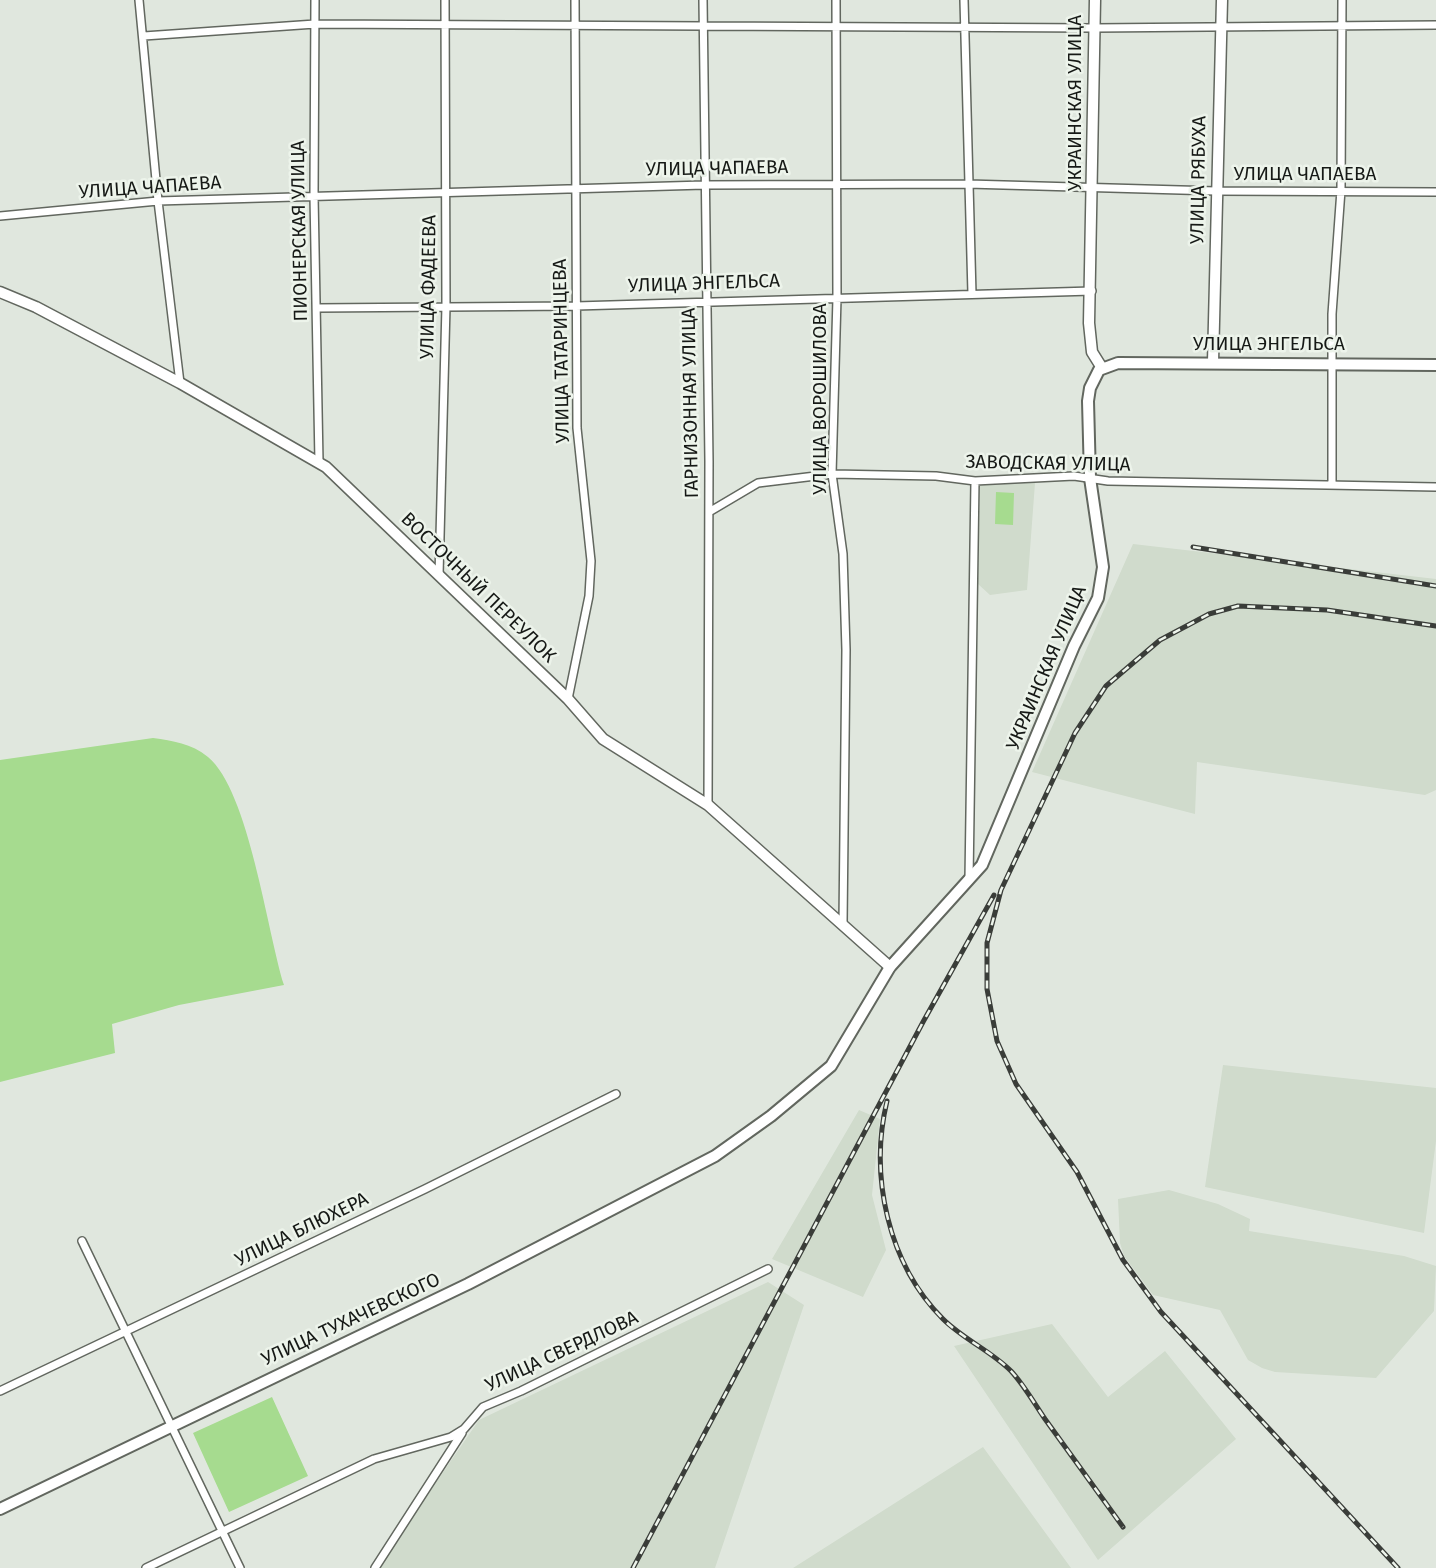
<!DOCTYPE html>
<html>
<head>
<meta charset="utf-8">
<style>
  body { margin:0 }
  canvas { display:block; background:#e0e7de }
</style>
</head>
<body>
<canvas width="1436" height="1568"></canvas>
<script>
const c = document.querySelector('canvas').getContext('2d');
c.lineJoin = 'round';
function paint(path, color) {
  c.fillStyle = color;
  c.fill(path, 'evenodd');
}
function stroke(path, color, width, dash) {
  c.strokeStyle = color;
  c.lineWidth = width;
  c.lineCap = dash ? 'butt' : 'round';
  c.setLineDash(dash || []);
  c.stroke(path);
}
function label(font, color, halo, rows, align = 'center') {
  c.font = font + ' "Fira Sans",sans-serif';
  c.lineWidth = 5;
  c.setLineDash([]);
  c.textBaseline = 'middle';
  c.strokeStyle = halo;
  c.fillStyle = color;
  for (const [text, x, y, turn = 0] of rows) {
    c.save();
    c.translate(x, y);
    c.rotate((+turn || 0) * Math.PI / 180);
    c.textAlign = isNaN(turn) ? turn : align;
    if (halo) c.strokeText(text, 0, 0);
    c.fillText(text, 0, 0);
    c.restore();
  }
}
paint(new Path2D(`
  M1035,483L1027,590L990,595L978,584L980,484Z
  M1133,544L1436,579V790L1425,795L1197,762L1195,814L1032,772Z
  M1223,1065L1436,1088V1141L1424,1233L1205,1187Z
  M859,1110L880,1119L872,1195L886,1250L863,1297L772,1259Z
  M1169,1190L1218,1204L1250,1219L1249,1231L1404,1256L1436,1266L1434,1311L1376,1378L1275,1372L1262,1368L1248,1360L1220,1310L1153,1295L1124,1256L1120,1243L1118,1199Z
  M768,1282L804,1305L715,1568H377L479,1420Z
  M1052,1324L1108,1397L1165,1351L1236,1439L1098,1560L954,1346Z
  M983,1447L1071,1568H793Z`), '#d0dbcc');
paint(new Path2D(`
  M996,492L1014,493L1013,525L995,524Z
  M153,738C173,741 191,743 208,757C249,791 267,931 284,985L179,1005L112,1024L115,1053L0,1082V760Z
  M272,1397L308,1476L229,1512L193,1433Z`), '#a6db8f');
const street = new Path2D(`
  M139,0L158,201L180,383
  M315,0L314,196L319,462
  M703,0L709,461L708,805
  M836,0L837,298L832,474L843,554L846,650L843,923
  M964,0L972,294
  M144,36L315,24L1095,28L1436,25
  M0,216L158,201L704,185L968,184L1216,191L1436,192
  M317,308L576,306L1092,291
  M1332,484V314L1341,190L1342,0
  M709,512L758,483L832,474L936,476L975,481L1074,476L1108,481L1436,487
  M439,575L446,306L445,0
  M568,699L589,596L591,561L577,428L575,0
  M969,879L975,481
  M82,1241L240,1568
  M0,1391L425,1189L616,1094
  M146,1568L374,1459L451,1437L464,1429L483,1407L521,1391L768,1269
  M375,1568L462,1433`);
const secondary = new Path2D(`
  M1095,0L1089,323L1092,352L1102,368
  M0,292L36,307L180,383L326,467L568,699L603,739L708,805L890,967
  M1213,362L1222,0`);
const primary = new Path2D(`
  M0,1509L468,1284L715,1156L771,1116L831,1066L890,967L982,865L1074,646L1098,598L1103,567L1090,478L1088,401L1090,388L1099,370L1118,363L1436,365`);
stroke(street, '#62675f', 10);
stroke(secondary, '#62675f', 13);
stroke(primary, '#62675f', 14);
stroke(street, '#fff', 7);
stroke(secondary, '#fff', 10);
stroke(primary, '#fff', 10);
const rail = new Path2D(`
  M1193,547L1436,586
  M887,1101C869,1176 888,1264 943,1319C963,1339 991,1351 1011,1371C1024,1385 1034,1403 1045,1419C1071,1455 1097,1491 1123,1527
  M633,1568L923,1022L994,895
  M1398,1568L1161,1312L1123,1260L1077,1172L1016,1084L997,1041L987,989V943L1001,890L1075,733L1106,686L1160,640L1209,614L1238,606L1327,610L1436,626`);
stroke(rail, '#3a3d39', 5);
stroke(rail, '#edf4eb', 2.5, [8]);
label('19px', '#161916', '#edf4eb', [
  ["УКРАИНСКАЯ УЛИЦА",1076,103,-90],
  ["УЛИЦА ЧАПАЕВА",717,169,-1],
  ["УЛИЦА ЧАПАЕВА",1305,175],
  ["УЛИЦА РЯБУХА",1199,180,-89],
  ["УЛИЦА ЧАПАЕВА",150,188,-4],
  ["ПИОНЕРСКАЯ УЛИЦА",300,231,-91],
  ["УЛИЦА ЭНГЕЛЬСА",704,284,-2],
  ["УЛИЦА ФАДЕЕВА",429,287,-89],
  ["УЛИЦА ЭНГЕЛЬСА",1269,345],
  ["УЛИЦА ТАТАРИНЦЕВА",562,351,-91],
  ["УЛИЦА ВОРОШИЛОВА",821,399,-90],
  ["ГАРНИЗОННАЯ УЛИЦА",691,403,-91],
  ["ЗАВОДСКАЯ УЛИЦА",1048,464,1],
  ["ВОСТОЧНЫЙ ПЕРЕУЛОК",478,588,44],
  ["УКРАИНСКАЯ УЛИЦА",1047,668,-67],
  ["УЛИЦА БЛЮХЕРА",302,1230,-26],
  ["УЛИЦА ТУХАЧЕВСКОГО",351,1320,-25],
  ["УЛИЦА СВЕРДЛОВА",562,1352,-25]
]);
</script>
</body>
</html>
